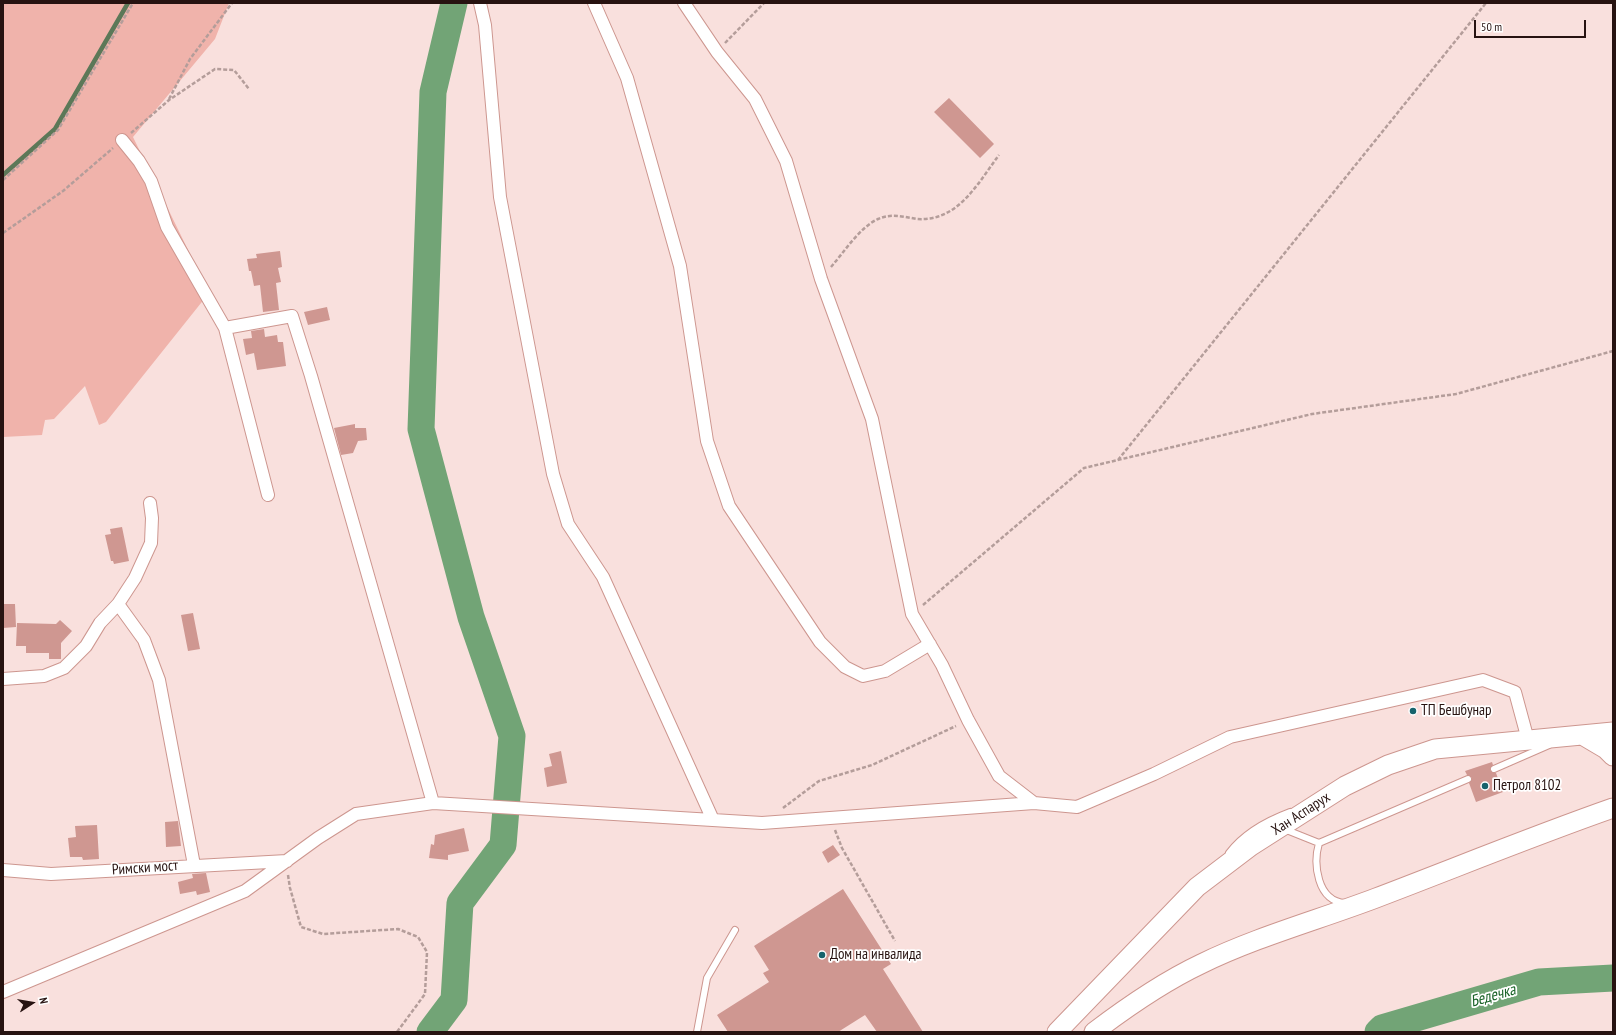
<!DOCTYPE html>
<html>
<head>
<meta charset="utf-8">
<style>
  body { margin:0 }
  #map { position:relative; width:1616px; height:1035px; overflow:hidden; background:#f9e0dd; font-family:"PT Sans Narrow",sans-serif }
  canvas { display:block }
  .frame { position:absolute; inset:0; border:4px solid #271311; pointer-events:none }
  .north { position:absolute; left:12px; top:983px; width:40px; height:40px; -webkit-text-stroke:3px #fff; paint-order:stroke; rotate:78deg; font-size:11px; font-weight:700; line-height:16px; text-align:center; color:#271311 }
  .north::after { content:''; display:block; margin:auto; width:14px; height:18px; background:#271311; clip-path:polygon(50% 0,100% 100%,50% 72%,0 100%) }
  .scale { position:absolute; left:1474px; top:20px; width:112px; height:18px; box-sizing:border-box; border:2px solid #271311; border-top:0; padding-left:5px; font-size:12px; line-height:14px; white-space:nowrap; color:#271311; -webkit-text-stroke:3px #fff; paint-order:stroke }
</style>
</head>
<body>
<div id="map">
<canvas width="1616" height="1035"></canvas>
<div class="frame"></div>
<div class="north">N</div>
<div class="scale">50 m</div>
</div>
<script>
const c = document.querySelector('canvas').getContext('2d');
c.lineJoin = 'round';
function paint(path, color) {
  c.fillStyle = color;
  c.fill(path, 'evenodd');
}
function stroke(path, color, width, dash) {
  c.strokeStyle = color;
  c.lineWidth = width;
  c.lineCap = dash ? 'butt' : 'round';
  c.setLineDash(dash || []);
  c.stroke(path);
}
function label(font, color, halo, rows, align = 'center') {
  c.font = font + ' "PT Sans Narrow",sans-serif';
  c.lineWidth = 3.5;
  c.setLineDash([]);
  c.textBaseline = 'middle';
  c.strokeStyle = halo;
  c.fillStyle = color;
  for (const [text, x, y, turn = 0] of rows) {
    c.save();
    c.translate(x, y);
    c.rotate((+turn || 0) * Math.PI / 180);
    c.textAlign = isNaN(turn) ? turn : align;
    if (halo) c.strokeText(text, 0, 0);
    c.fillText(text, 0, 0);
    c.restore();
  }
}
paint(new Path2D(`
  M3,3H229L215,39L133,137L209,293L106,422L99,425L85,386L54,419L45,420L42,435L3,437Z`), '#f0b3ab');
stroke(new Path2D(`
  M3,175L55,129L128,3`), '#5c7858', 4.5);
stroke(new Path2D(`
  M430,1032L454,1000L460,903L503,845L512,736L471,617L421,429L433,92L454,3
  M1378,1032L1382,1028L1539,982L1613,978`), '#72a476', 27);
paint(new Path2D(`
  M949,98L994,144L980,158L934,112Z
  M280,251L282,267L278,268L281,282L276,283L279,310L263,312L260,285L254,286L251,271H249L247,259L257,258L256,254Z
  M327,307L330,320L308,325L304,312Z
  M264,329L265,337L277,335L278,342H283L286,366L257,370L254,353L246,355L243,339L252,338L251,331Z
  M355,424V428H366L367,440L358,441L353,453L341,455L334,428Z
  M122,527L129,561L114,564L113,561H111L105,535L111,534L110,529Z
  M3,604H15L16,627L3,628Z
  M193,613L200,649L188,651L181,615Z
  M60,620L72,631L61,643V659H49V653H26V646H16L17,623L56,624Z
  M561,751L567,783L547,787L544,768L552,766L549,754Z
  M1492,762L1493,765L1490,770L1496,773L1503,792L1476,802L1469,783L1472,778L1467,775L1465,771Z
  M178,821L181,846L166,847L165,822Z
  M97,825L99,859L83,860L82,857H70L68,838L76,837L75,826Z
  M464,828L469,851L448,855V860L429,858L431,844L434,845L435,835Z
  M833,845L840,855L828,863L822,852Z
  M206,873L210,892L197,895L196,891L180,894L178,882L193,878L192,874Z
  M843,889L891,964L883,969L923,1032H877L865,1015L838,1032H728L717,1015L769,982L763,973L769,970L754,946Z`), '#cf9791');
const service = new Path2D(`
  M1494,769L1549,745
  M1284,829L1319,843L1468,779
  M1319,843C1313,864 1317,901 1345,903
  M1229,853C1244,833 1266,821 1290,812
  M697,1032L707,978L735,930`);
const minor = new Path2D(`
  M480,3L485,25L500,197L553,474L568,524L603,577L713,820
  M594,3L627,78L680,266L707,441L729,506L820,642L845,667L863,676L885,671L930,644
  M684,3L717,52L755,99L786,161L821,279L872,419L912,614L942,665L968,720L999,776L1034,803L1077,807L1154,774L1230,737L1483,680L1515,692L1528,740
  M122,140L139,161L151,181L167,227L225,328L292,316L311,376L433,803
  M225,328L268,495
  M118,604L144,640L159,680L194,865
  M3,679L44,676L64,668L86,646L100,623L118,604L135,578L151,543L152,518L150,503
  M3,870L51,874L287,861
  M3,992L245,891L318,838L356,814L433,803L762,823L1034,803`);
const primary = new Path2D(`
  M1584,736L1606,749L1613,756
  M1057,1032L1197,887L1251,846L1345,786L1388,765L1435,749L1613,732
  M1094,1032C1127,1007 1163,982 1201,964C1256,937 1318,920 1376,898C1455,868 1533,836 1613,808`);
stroke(service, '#cd968f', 8);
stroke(minor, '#cd968f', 14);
stroke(primary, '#cd968f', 21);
stroke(new Path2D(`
  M725,43L764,3
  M169,99L190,59L232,3
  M131,133L169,100L215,69L234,70L249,89
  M3,180L58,130L133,3
  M3,233L63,191L113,148
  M831,267C845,251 859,228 878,219C891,213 904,217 917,219C958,222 978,183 999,155
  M1118,460L1486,3
  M923,605L1084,468L1312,414L1456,394L1613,351
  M783,808L819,781L872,765L956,726
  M835,830L842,848L895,941
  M288,875L290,888L301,927L323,934L398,929L418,937L427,952L425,994L397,1032`), '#b49d9a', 2.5, [4, 2]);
stroke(service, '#fff', 6);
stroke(minor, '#fff', 12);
stroke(primary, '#fff', 19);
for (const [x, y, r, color] of [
  [1413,711,4,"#16636c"],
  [1485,786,4,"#16636c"],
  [822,955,4,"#16636c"]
]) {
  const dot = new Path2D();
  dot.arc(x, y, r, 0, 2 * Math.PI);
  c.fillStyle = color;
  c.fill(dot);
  stroke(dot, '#fff', 1.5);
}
label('15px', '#271311', '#fff', [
  ["ТП Бешбунар",1421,711],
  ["Петрол 8102",1493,786],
  ["Дом на инвалида",830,955]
], 'left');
label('15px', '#271311', '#fff', [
  ["Хан Аспарух",1301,814,-33],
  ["Римски мост",145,868,-4]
]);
label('italic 16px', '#186227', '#fff', [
  ["Бедечка",1493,996,-16]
]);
</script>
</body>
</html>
